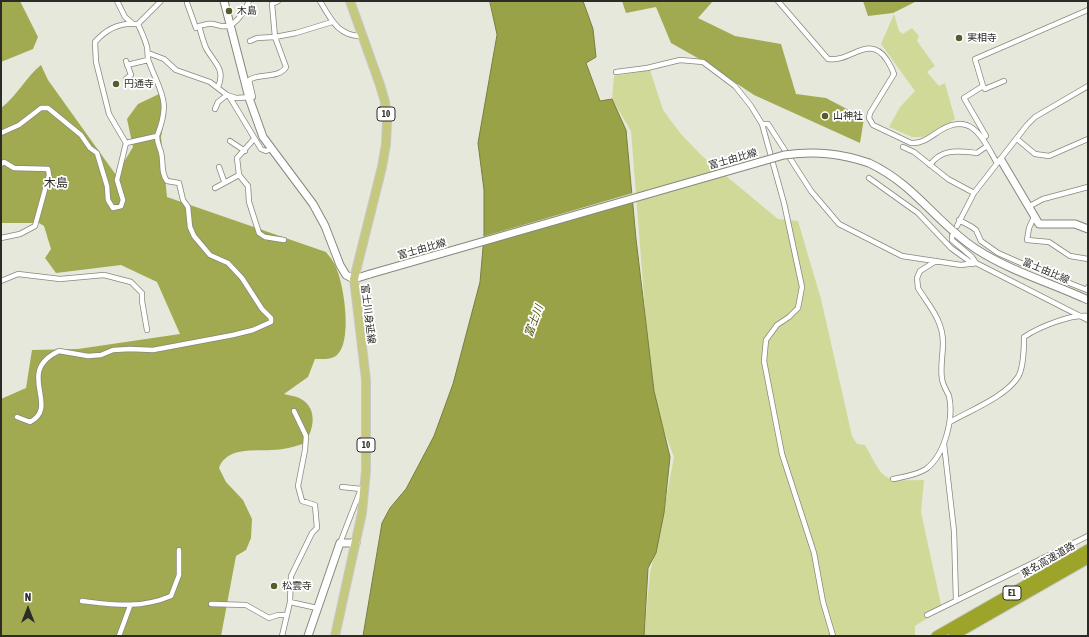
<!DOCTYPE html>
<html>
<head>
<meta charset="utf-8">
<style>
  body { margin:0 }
  #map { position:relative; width:1089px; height:637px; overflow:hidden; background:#e6e8dc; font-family:"Asap Condensed",sans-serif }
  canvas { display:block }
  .frame { position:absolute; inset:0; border:2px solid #2b2b27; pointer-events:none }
  .north { position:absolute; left:8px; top:589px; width:40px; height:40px; -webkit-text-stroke:3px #fff; paint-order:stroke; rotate:0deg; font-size:11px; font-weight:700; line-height:16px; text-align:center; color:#2b2b27 }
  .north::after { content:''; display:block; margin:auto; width:14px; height:18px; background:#2b2b27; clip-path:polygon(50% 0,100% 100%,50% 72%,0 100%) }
</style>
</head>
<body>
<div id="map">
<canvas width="1089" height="637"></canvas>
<div class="frame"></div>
<div class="north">N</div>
</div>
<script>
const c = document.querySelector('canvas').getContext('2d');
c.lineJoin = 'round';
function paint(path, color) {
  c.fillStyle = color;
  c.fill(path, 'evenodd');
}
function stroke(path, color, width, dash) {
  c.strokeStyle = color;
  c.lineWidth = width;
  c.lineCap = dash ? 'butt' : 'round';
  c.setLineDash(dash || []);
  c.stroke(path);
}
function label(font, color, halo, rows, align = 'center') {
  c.font = font + ' "Asap Condensed","Noto Sans JP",sans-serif';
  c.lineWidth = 3.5;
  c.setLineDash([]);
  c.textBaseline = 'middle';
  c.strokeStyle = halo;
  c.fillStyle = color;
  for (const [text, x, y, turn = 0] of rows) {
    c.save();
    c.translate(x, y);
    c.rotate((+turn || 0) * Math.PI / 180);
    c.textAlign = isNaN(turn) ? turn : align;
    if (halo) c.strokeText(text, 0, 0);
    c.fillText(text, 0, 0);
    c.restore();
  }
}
paint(new Path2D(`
  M894,14L899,31L903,34L912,28L919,36L917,41L935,66L927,72L939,86L945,83L955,119L929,137H912L889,127L900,107L915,91L881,44Z
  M650,70L663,110L680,133L702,156L778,219L798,221L821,299L852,436L857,444L865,445C885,481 881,481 924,480L921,512L942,609L915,626V636H644L650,573L660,531L674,457L652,399L631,131L612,99L614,76Z`), '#d1d999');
paint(new Path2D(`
  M1,1H20L38,37L33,49L1,62Z
  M622,1H713L698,18L735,36L781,44L796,94L826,98L864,118L860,143L754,95L703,61L671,43L656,7L626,13Z
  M863,1H917L893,13L868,16Z
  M41,65L48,80L116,175L133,147L127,119L138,104L159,94L166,111L161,137L167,197L326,252C330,257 335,263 337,270C344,287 353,343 336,356C330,360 322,359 315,359L308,377L284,394C288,395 293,396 297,397C318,405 315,428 305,443C294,447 283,450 271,450C254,451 226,447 219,468L226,482L243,500L252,519L251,538L246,550L236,556L221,636H1V399L26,388L32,350L78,349L180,334L157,282L121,265L56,273L45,258L51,249L44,226L39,223H1V108C17,96 25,78 41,65Z`), '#a2aa51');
const water = new Path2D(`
  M490,1H583L593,29L596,57L586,63L600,101L612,99L626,130L636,239L654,391L670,457L664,513L656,553L648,568L644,636H363L382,523L390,508L406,489L434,436L453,384L480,282L484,236V190L478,143L497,35Z`);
paint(water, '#9aa248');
stroke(water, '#797e3e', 1);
paint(new Path2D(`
  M633,193L634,201L481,246L482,237Z`), '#e6e8dc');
const street = new Path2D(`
  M117,1L125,17L132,23
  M320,1C331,20 339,37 363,36
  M778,1L828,59C850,63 869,33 887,60C890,65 892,68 894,74L870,113L869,118L873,125L911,143C923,144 931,136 941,130C973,111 984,141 997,163
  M187,3L196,28
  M250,41L257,38L275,37L272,4L278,1
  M148,53L164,59L176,70L210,82L227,95L236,98L253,97L249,80C259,73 279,79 286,67L275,37L296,33L332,22
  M127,65L148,60
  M616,72L647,68L680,60L703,62L735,86L751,106L762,124L784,203L802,287L798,308L789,317L777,325L766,340L764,361L782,454L814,553L823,602L833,636
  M126,79L131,75L126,61
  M983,86L985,89L1004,81
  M218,87C226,69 214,63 206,48C203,41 201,33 199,26C212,23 209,23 221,26C235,29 244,12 249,1
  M229,96L261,149L266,151L271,149
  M215,109L218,102L227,95
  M762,124H768L811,191L839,224L902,256L961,265L976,263
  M1,133L19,125L41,108H48L81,135L90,148L97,153L107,186L108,200L113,208L121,206L123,200L117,180L126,143L109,114L96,62L95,42C106,29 120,22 138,24L161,1
  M982,138L986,136L964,98L983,86L975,59L1088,10
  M254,139L237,158L239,175L248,186L249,202L259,233L265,237L284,240
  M1017,139L1035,154L1049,156L1088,139
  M230,141L245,151
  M126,143L157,136C171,101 161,94 149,62C147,58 148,52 147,47C145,39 141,31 138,24
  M903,147L914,152L948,179L974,193
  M1,164L4,162L14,168L48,169L49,175L35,226L20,234L1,238
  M930,165C942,148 958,151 977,153L987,146
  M219,167L224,181
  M869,178L918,213L951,248L973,264
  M215,188L239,175
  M1028,207L1043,199L1088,187
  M1034,217L1029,228L1027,240L1049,242L1070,256L1088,259
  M959,220L972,227L976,230L981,241L998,253L1030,267L1048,270L1067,282L1087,290L1088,287
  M957,226L974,193L1027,125L1035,117L1088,86
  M952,236V240L972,257L976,263L1088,320
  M1,281L18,274L60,279L104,275L131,282L142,293V301L147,330
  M294,411L306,436L305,450L298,486L302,501L315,505L317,528L312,533L291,576L290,602L317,608
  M17,417L30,422C61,406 14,372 59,351L88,356L101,355L113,350L130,349L153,350L233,335L253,330L271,322V318L262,309L242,278L228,263L210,255L194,236L190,227L188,207L183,200L179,183L167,181C160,171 164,163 161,152C159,146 157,143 157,136
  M950,422C971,410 1005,397 1018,377C1024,367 1024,348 1024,337C1039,327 1071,314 1088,316
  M944,444L954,531L956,601
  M893,479C903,477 917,475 926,469C945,455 954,418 949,396C947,391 943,386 942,379C940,368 943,354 943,343C943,320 929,306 918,288L917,278L920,271L936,261
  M340,543L361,489L342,487
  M82,601C115,605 140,609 171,596L179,575V550
  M211,604L246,605L269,618L278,615H287
  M927,615L1088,536
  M119,636L130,606
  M282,636L290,602`);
const secondary = new Path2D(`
  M224,1L249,98L263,137L313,204L325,226L340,265L346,275L354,279L370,274
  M1001,160L1039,224H1075L1088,229
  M869,163C916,185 936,223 976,249C1010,271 1051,283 1088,300
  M308,636L340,543H356`);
const primary = new Path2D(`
  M335,636L362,513L366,470V380L354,279L382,167L386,144L387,122L385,102L380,85L350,1`);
const highway = new Path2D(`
  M936,636L1088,549
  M953,636L1088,559`);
stroke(street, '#87887d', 6);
stroke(secondary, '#87887d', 9);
stroke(primary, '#c8c8c7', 10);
stroke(highway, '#c8c8c7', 11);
stroke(street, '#fff', 4.5);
stroke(secondary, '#fff', 7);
stroke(primary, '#c4c97f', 8);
stroke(highway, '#9ca52a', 9);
const secondaryBridge = new Path2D(`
  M370,274L784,155C815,151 840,153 869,163`);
stroke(secondaryBridge, '#87887d', 9, []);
stroke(secondaryBridge, '#fff', 7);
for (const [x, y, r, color] of [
  [229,11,4,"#575c2a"],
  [959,38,4,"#575c2a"],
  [116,84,4,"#575c2a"],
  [825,116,4,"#575c2a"],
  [274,586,4,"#575c2a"]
]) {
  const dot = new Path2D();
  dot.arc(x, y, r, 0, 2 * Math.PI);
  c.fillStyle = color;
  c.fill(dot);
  stroke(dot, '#fff', 1.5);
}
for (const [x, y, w] of [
  [386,114,18],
  [366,445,18],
  [1012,593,18]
]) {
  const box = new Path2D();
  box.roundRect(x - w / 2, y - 7, w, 14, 3);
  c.fillStyle = '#fff';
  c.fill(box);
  stroke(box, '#2b2b27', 1);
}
label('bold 9px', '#2b2b27', null, [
  ["10",386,114],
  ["10",366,445],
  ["E1",1012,593]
]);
label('10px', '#2b2b27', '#fff', [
  ["木島",237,11],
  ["実相寺",967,38],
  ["円通寺",124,84],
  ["山神社",833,116],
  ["松雲寺",282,586]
], 'left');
label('10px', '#2b2b27', '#fff', [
  ["富士由比線",733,159,-16],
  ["富士由比線",422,249,-16],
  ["富士由比線",1046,271,23],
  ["富士川身延線",368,314,83],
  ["東名高速道路",1048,560,-30]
]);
label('italic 11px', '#4b500a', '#fff', [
  ["富士川",534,321,-70]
]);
label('12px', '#2b2b27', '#fff', [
  ["木島",56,183]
]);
</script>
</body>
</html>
